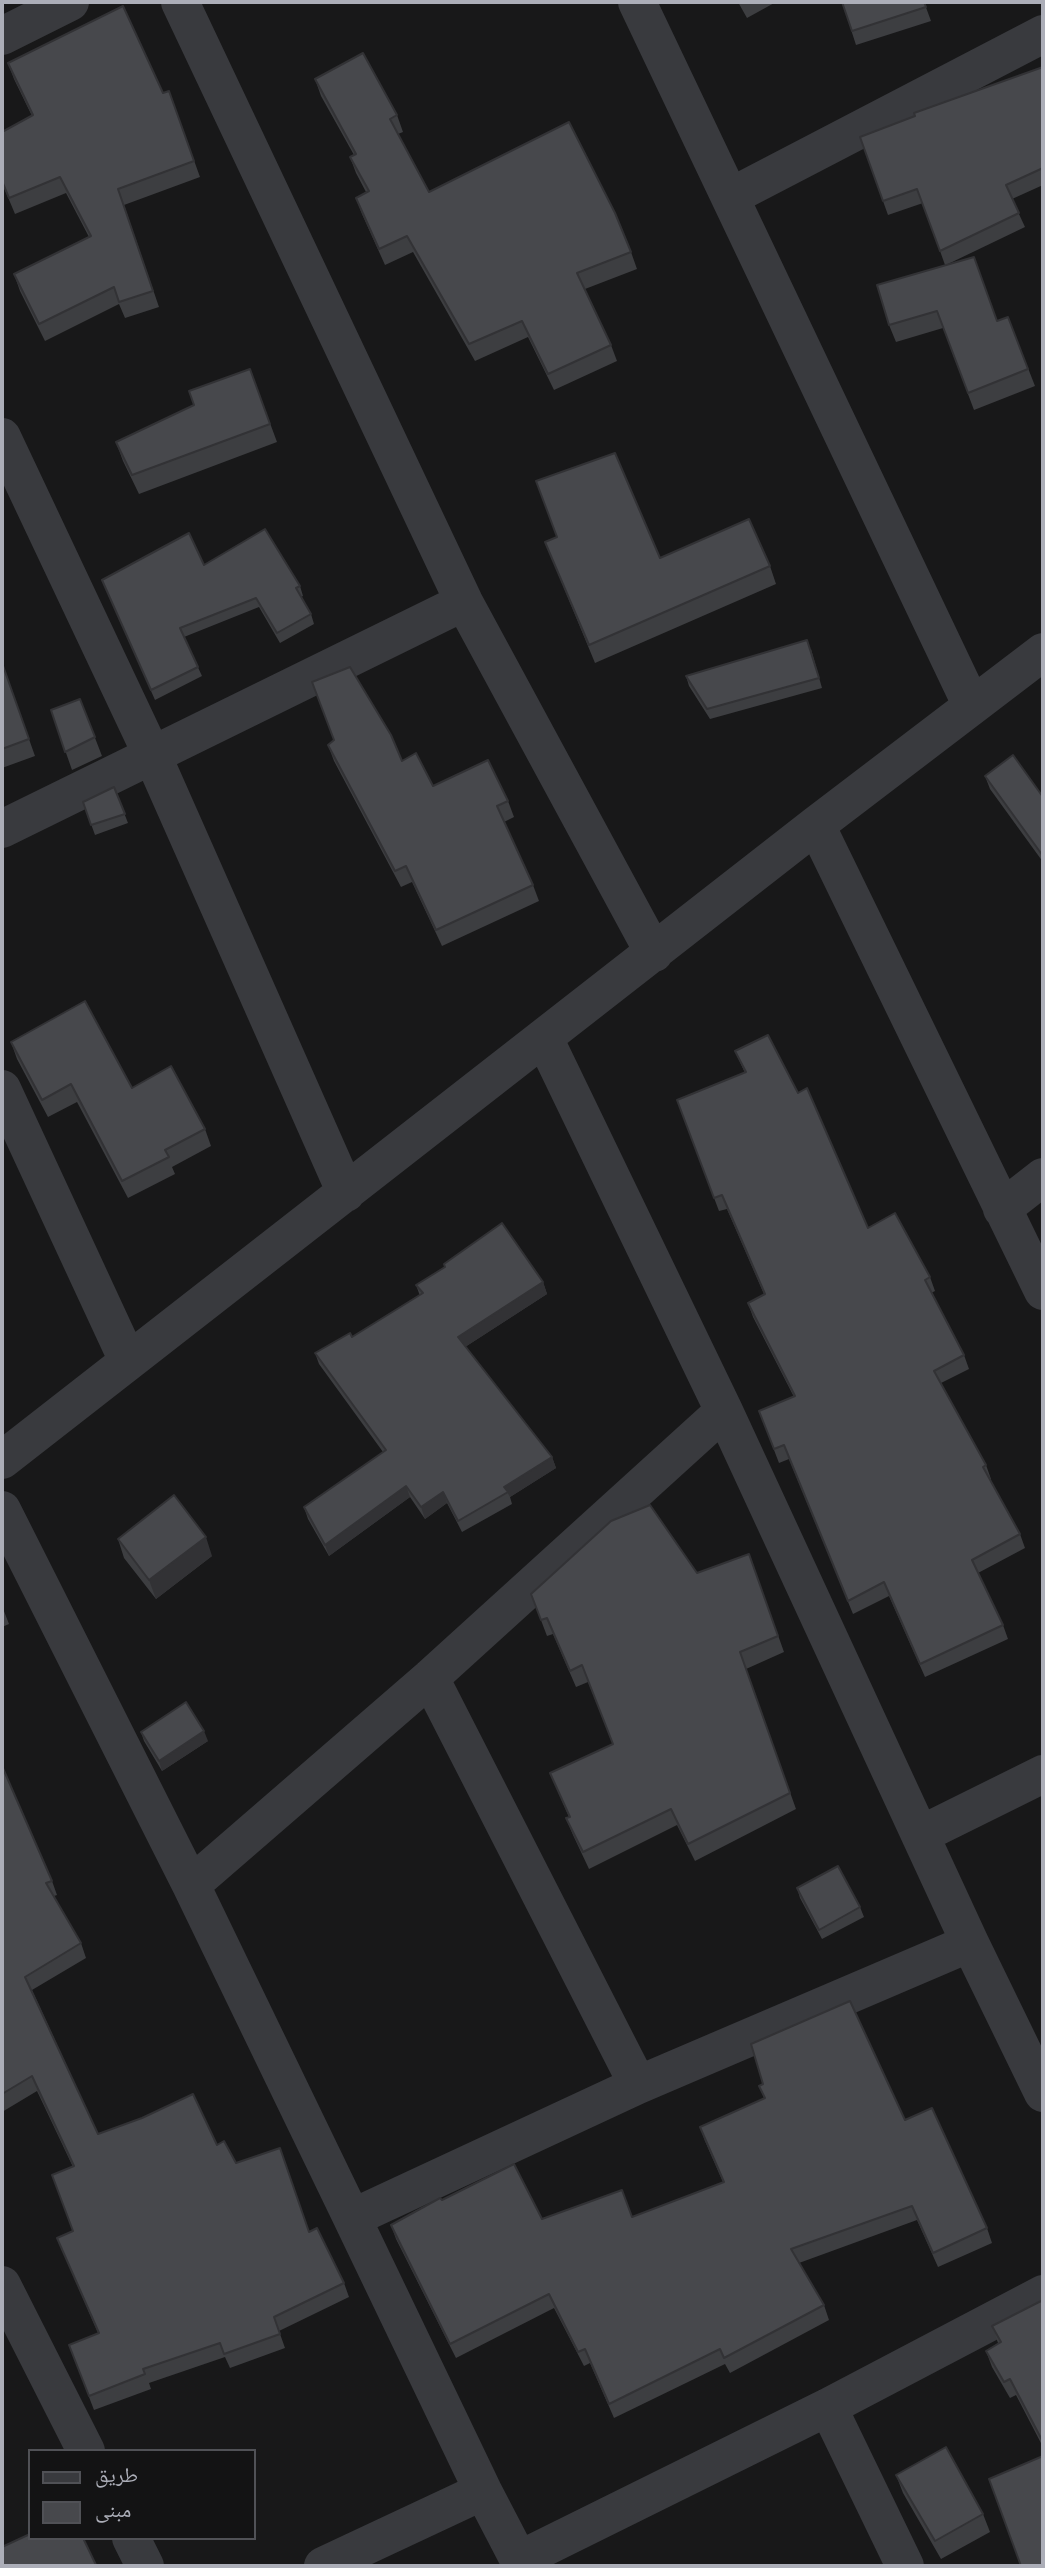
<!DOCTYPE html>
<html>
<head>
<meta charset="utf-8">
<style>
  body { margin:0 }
  #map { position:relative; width:1045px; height:2568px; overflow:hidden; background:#181819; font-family:Ubuntu,"Noto Naskh Arabic",sans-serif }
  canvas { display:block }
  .frame { position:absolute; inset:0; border:4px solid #acaeb8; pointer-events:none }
  .legend { position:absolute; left:28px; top:2449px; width:228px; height:91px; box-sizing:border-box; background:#131314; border:2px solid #505156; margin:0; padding:9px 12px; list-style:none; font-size:21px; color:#acaeb8 }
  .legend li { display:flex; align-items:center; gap:14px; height:35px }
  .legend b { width:35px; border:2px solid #505156 }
</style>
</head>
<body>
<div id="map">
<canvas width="1045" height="2568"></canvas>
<div class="frame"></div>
<ul class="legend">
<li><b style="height:9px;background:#393a3e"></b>طريق</li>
<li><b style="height:19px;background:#47484c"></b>مبنى</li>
</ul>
</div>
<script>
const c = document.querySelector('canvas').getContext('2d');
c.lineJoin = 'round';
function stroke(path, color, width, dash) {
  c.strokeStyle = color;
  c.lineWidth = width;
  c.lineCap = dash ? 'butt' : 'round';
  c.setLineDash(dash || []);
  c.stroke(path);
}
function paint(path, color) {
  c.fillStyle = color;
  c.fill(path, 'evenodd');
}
stroke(new Path2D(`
  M180,2L464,602L654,953
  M637,2L972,706
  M2,36L70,2
  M730,197L1043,34
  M2,437L153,757L346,1193
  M816,825L1043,1291
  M2,829L464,602
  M544,1038L724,1411L970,1943L1043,2093
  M2,1089L128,1361
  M1002,1209L1043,1177
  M2,1460L816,825L1043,652
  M2,1510L191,1885L352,2218L638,2085L970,1943
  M430,1678L638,2085
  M920,1835L1043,1774
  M191,1885L430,1678L724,1411
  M352,2218L483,2491L522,2566
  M2,2285L86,2451
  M828,2407L905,2566
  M131,2538L145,2566
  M519,2560L828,2407L1043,2294
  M323,2566L483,2491`), '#393a3e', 38);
paint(new Path2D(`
  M738,2H776L747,18Z
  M842,2H924L931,21L856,45Z
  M8,63L163,93L169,91L200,177L124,205L159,307L125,318L119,304L45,341L20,291L14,274L89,237L66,193L15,214L2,183V132L32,116L14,79Z
  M1043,67V185L1012,199L1025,227L948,264L997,321L1008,317L1035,386L974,410L943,328L896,342L889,325L945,265L923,203L888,215L860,137Z
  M315,79L397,115L403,132L398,134L429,192L631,252L637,269L585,289L611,345L617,361L554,390L528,337L475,361L413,252L385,265L362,214L356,198L366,192L356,173L350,157L354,155L321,96Z
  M250,369L277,442L139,494L123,461L116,442L194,405Z
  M545,542L660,558L770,566L776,584L595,663Z
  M204,565L300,586L303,596L301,597L311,614L314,624L280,643L259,607L184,637L202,676L155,700L102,580Z
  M811,649L822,688L710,719L689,686L686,676Z
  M2,663L35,756L2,768Z
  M80,699L102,756L72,770L51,710Z
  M328,745L402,761L433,786L508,801L514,817L504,822L533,885L539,901L442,946L412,882L401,887L334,761Z
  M985,776L1043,797V862L990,789Z
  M114,787L128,823L95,835L83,802Z
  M11,1042L132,1088L205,1129L211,1146L172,1167L175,1174L128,1198L77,1102L48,1117L17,1059Z
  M735,1051L868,1228L930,1277L935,1291L931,1293L964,1355L969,1369L941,1383L986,1465L991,1479H990L1020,1534L1025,1548L978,1573L1003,1625L1008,1639L925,1677L889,1596L853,1614L789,1459L779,1463L759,1411L794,1397L753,1317L748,1303L764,1294L727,1209L719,1211L677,1100L745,1073Z
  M543,1282L547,1294L465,1347L552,1457L556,1468L510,1497L512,1504L462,1532L447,1503L425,1519L410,1497L329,1556L308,1519L304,1507L383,1452L319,1364L315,1353L352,1337L420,1296L416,1285Z
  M118,1539L212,1556L156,1599L124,1558Z
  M749,1554L784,1652L746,1669L796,1809L695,1861L677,1825L589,1869L573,1835L566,1818L569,1817L550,1773L613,1744L588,1682L576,1687L553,1634L547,1636L531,1594L697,1573Z
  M2,1606L9,1624L2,1627Z
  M141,1732L208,1741L162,1771L144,1741Z
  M2,1766L52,1881L57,1895L54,1896L81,1943L86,1958L32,1990L98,2134L217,2145L236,2163L309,2232L344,2283L349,2297L279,2331L285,2348L230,2368L225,2357L149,2383L151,2389L94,2410L69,2345L98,2333L57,2238L73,2231V2167L37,2091L2,2112Z
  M797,1888L860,1907L864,1917L822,1939L800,1898Z
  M759,2086L905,2120L987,2228L992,2243L938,2267L917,2220L799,2263L824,2305L829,2320L730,2373L725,2364L614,2418L590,2363L584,2366L554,2308L456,2358L396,2239L391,2225L442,2200L542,2219L632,2217L723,2182L705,2141L700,2127L764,2098Z
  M1043,2304V2447L1016,2395L1010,2398L992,2367L986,2351L998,2343L992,2326Z
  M896,2475L983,2514L990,2532L941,2559L903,2493Z`), '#3d3e41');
paint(new Path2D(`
  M543,1282L547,1294L462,1349L458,1337Z
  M552,1457L556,1468L510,1497L504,1487Z
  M406,1486L410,1497L329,1556L325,1545Z
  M443,1492L447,1503L425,1519L421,1507Z
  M206,1537L212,1556L156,1599L149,1580Z
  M204,1731L208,1741L162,1771L159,1761Z`), '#323235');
const building = new Path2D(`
  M842,2H924L926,7L852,31Z
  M123,6L163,93L169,91L194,161L118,189L153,291L119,302L114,287L39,324L14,274L91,236L60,177L9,198L2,181V132L33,115L8,63Z
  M363,53L397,115L390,119L429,192L569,122L615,213L631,252L577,273L611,345L548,374L522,321L469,344L407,236L379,249L356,198L369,191L350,157L356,154L315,79Z
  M1043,67V168L1006,185L1019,213L940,251L917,189L883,201L860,137L915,116L914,113Z
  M974,257L997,321L1008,317L1028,369L968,393L937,311L889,325L877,285Z
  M250,369L270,424L132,475L116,442L194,405L189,391Z
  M615,453L660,558L749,519L770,566L589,645L545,542L557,537L536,481Z
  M265,529L300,586L296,588L311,614L277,633L256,598L180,628L198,667L151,690L102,580L189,533L204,565Z
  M807,640L819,678L707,709L686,676Z
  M2,663L29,739L2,749Z
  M350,667L391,735L402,761L416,753L433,786L488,760L508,801L497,806L533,885L436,930L406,866L395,871L328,745L334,740L312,682Z
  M80,699L95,737L65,752L51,710Z
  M1013,755L1043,797V856L985,776Z
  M114,787L125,814L91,825L83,802Z
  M85,1001L132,1088L171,1066L205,1129L165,1150L169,1157L122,1181L71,1084L42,1100L11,1042Z
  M768,1035L798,1093L807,1088L868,1228L895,1213L930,1277L925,1280L964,1355L934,1371L986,1465L983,1467L1020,1534L972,1560L1003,1625L920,1664L884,1582L848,1601L784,1445L774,1449L759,1411L795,1396L748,1303L765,1294L722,1195L714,1198L677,1100L746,1072L735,1051Z
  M502,1223L543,1282L458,1337L552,1457L504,1487L508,1492L458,1521L443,1492L421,1507L406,1486L325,1545L304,1507L386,1450L315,1353L350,1333L352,1337L423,1293L416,1285L445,1267L444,1264Z
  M174,1495L206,1537L149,1580L118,1539Z
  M650,1505L697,1573L749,1554L778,1636L740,1652L790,1793L688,1844L671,1809L583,1852L566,1818L570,1817L550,1773L613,1744L582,1665L570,1671L547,1618L541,1620L531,1594L611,1521Z
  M186,1702L204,1731L159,1761L141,1732Z
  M2,1766L52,1881L46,1883L81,1943L25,1977L98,2134L142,2118L193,2094L217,2145L224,2141L236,2163L280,2148L309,2232L317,2228L344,2283L274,2317L280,2334L224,2354L220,2343L143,2369L145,2374L89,2396L69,2345L99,2333L57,2238L73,2231L52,2175L74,2166L32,2076L2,2094Z
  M838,1866L860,1907L819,1930L797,1888Z
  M850,2001L905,2120L932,2108L987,2228L933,2253L912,2206L791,2249L824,2305L724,2358L720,2349L609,2404L585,2349L578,2352L549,2294L450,2344L391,2225L440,2198L442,2200L514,2164L542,2219L622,2190L632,2217L724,2182L700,2127L765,2098L759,2086L763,2084L751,2044Z
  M1041,2301L1043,2304V2442L1010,2379L1004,2382L986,2351L1001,2342L992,2326Z
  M946,2447L983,2514L935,2541L896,2475Z
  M1043,2456V2566H1021L989,2479Z
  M30,2534V2538H83L96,2565L2,2566V2547Z`);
paint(building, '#47484c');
stroke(building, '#323235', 2);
</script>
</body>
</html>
